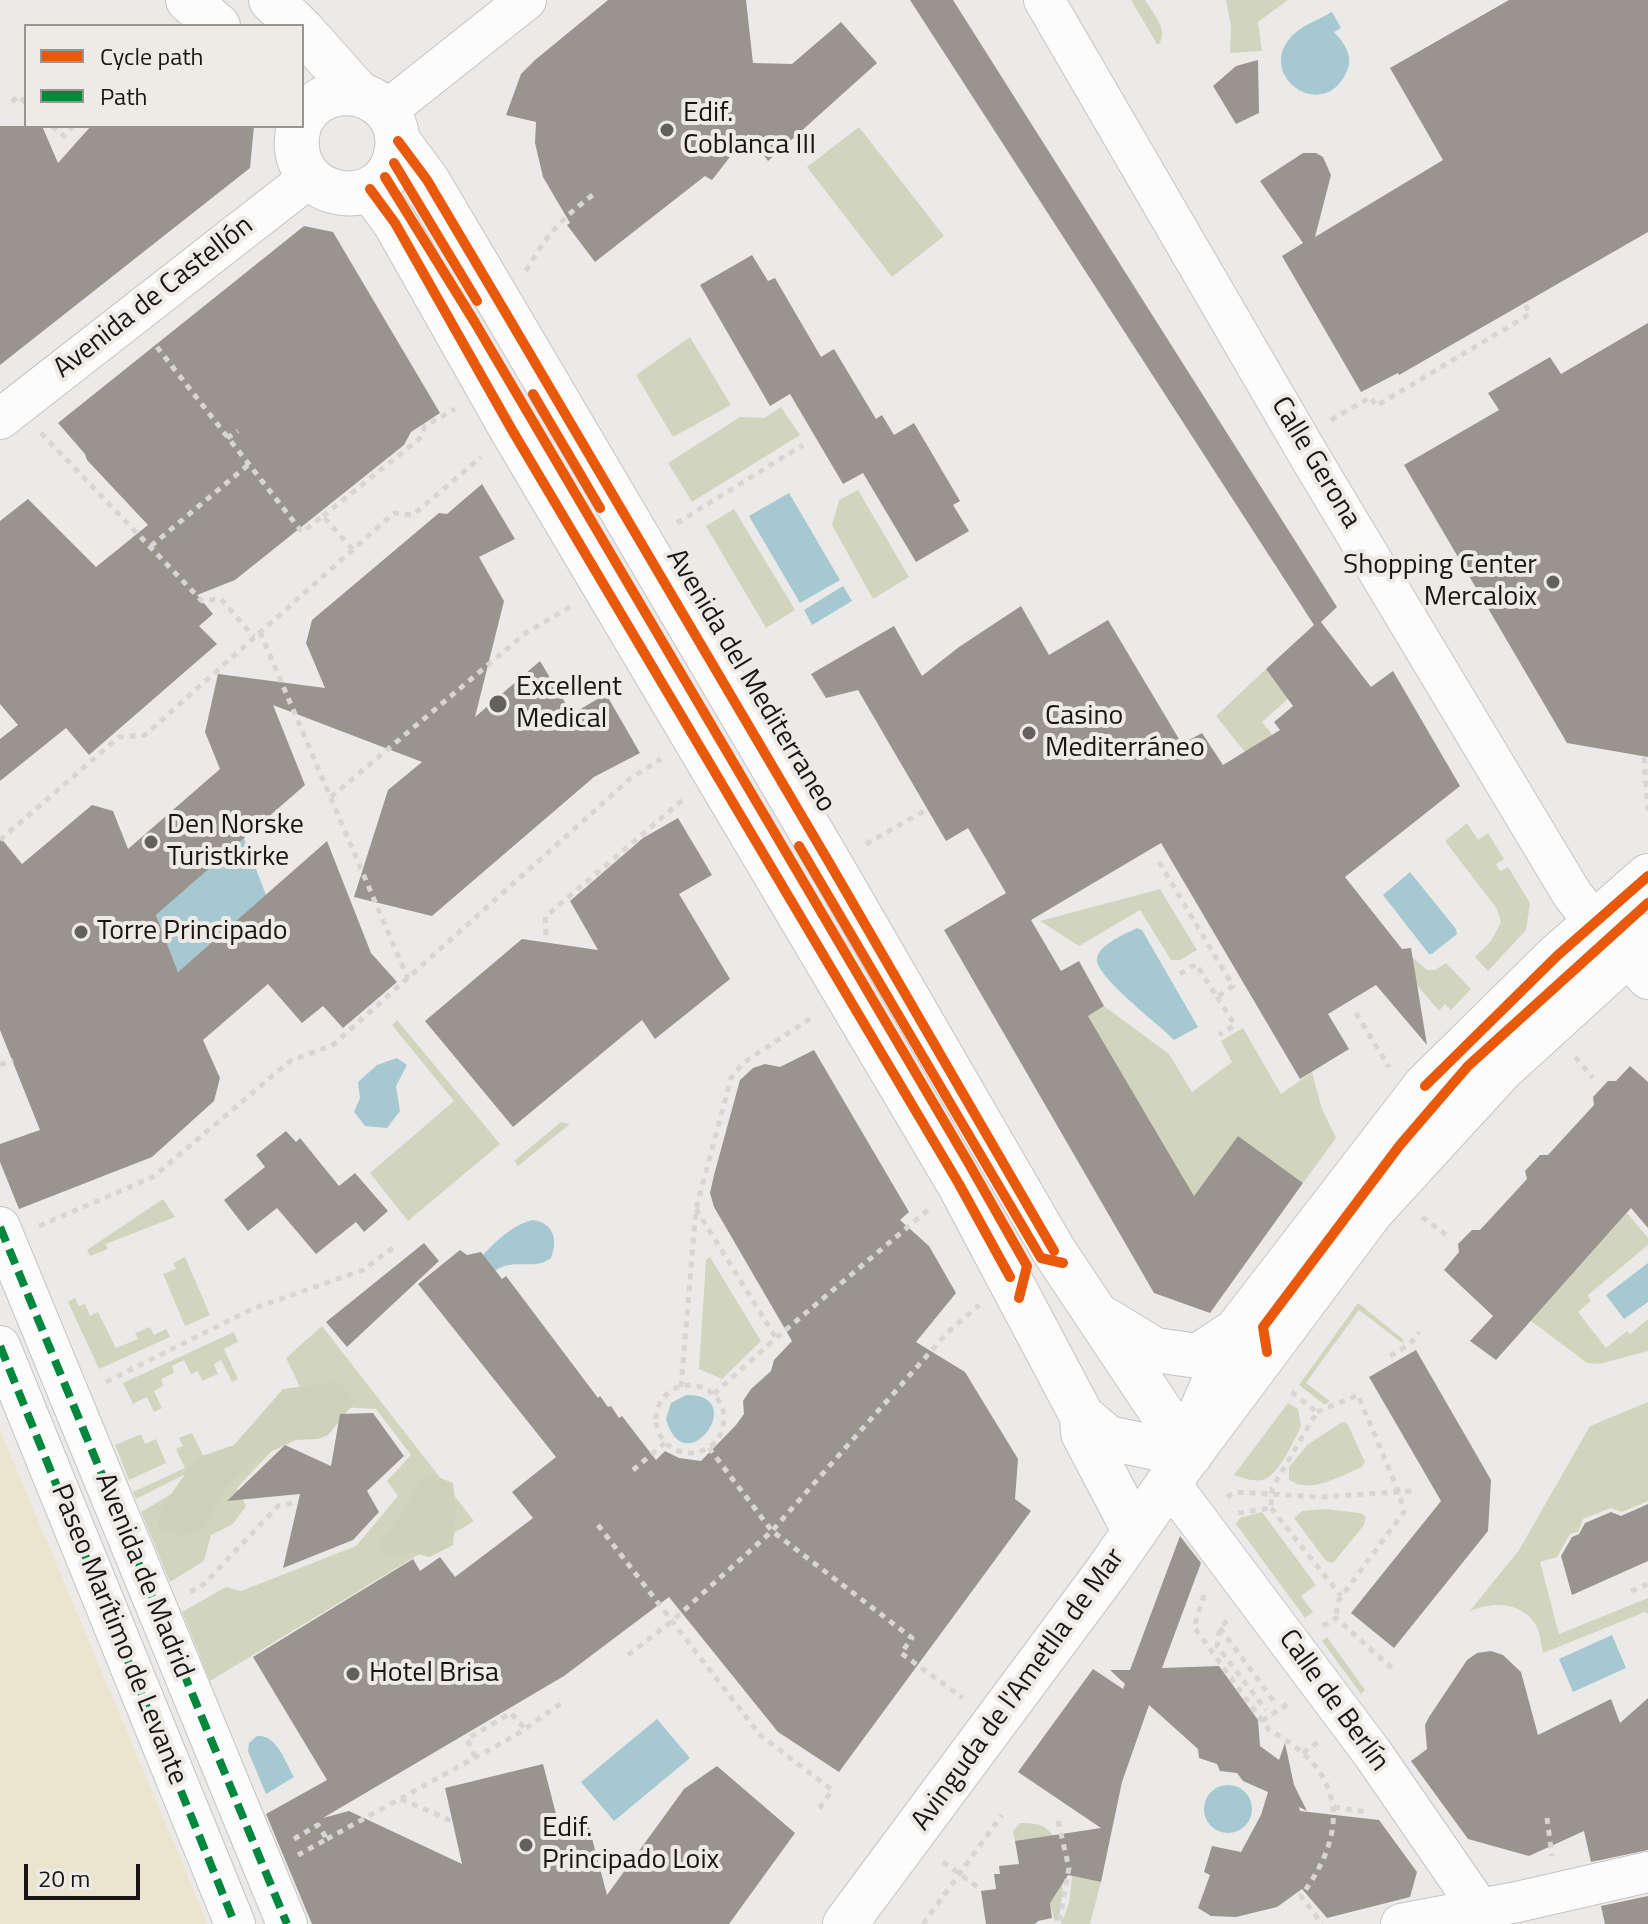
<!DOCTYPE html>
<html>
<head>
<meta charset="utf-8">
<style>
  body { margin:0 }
  #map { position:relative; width:1648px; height:1924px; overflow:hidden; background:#eceae8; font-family:"Titillium Web",sans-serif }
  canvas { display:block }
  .legend { position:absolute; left:24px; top:24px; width:280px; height:104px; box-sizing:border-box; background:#eeeae6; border:2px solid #989692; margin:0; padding:10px 14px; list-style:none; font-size:24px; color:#181715 }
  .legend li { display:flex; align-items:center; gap:16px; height:40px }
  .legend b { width:40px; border:2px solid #989692 }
  .scale { position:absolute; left:24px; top:1864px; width:116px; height:36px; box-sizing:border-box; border:4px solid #181715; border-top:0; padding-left:10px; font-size:24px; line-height:28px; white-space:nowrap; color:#181715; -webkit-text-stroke:6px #eeeae6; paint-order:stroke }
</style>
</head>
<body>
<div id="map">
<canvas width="1648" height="1924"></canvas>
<ul class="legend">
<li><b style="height:10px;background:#e8590c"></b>Cycle path</li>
<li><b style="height:10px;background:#00873e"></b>Path</li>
</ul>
<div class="scale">20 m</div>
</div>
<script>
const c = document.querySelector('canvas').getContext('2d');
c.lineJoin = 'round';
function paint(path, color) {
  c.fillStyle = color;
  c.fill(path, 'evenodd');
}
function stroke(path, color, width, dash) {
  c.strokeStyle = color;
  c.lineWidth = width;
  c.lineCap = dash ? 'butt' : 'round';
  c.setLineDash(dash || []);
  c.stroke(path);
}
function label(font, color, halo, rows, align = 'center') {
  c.font = font + ' "Titillium Web",sans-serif';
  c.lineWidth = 8;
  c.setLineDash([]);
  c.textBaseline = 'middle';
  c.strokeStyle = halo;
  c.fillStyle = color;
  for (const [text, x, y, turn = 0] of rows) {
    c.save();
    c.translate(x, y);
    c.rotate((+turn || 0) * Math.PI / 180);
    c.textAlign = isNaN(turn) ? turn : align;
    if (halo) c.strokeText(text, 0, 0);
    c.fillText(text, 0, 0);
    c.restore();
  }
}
paint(new Path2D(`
  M1131,0H1145C1153,13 1169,30 1159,44H1157Z
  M1226,0H1288L1258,22L1262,51L1230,53L1231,27Z
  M859,127L944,236L892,277L807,167Z
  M690,337L731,405L673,437L636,375Z
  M781,407L800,435L692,502L668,463L740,417L764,418Z
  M858,490L909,577L873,599L832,525L839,500Z
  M734,509L795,610L766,628L706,526Z
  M1266,669L1272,677L1309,680L1262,722L1345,825L1320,846L1216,716Z
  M1467,823L1478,840L1488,833L1504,859L1496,864L1500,871L1508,867L1530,903L1526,930L1488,971L1475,957L1491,941L1501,922L1497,909L1445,841Z
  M1160,889L1197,950L1180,960H1171L1140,910L1079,946L1040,921Z
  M1412,957L1427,970H1435L1446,963L1471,989L1451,1010L1445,1004L1439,1011L1406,972Z
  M1104,1006L1169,1054L1192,1092L1232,1062L1221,1041L1243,1028L1281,1094L1312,1072L1322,1109L1336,1138L1303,1183L1238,1136L1194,1196L1088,1016Z
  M397,1020L500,1144L408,1221L370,1173L454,1101L392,1025Z
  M561,1122L570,1124L518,1166L514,1161Z
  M163,1199L175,1217L106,1244L108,1249L90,1256L87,1250Z
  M1627,1213L1648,1238V1245L1588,1295L1591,1301L1578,1312L1606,1348L1627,1331L1630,1334L1648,1319V1351L1599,1364L1587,1363L1531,1321Z
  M185,1257L210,1315L185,1326L163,1274L176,1269L173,1263Z
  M710,1257L761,1341L722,1379L699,1369L706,1260Z
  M75,1298L79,1306L85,1304L90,1316L98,1312L116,1348L138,1339L135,1333L150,1327L154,1335L166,1329L170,1337L99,1369L68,1302Z
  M1358,1303L1404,1340L1402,1343L1359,1310L1306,1383L1330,1401L1325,1405L1299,1385Z
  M322,1326L474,1521L210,1681L182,1612L226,1587L241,1591L356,1546L398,1496L387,1481L411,1455L376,1409L338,1407L284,1438L237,1488L246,1506L233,1524L211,1535L204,1561L170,1582L141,1512L311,1410L286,1358Z
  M234,1332L238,1342L224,1349L238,1379L232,1382L221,1360L214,1364L218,1374L202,1381L198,1371L191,1374L184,1360L172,1366L174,1373L161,1379L163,1386L154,1391L162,1408L154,1412L147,1397L133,1404L123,1383Z
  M1648,1402V1501L1622,1512L1611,1508L1583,1519L1578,1532L1570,1534L1557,1557L1540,1562L1559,1634L1648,1598V1614L1645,1612L1543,1653C1541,1644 1540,1630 1534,1622C1518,1601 1490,1602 1469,1612L1519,1550L1590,1426Z
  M1288,1403L1298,1409L1301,1426C1295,1439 1279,1474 1265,1479C1255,1483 1243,1478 1234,1475Z
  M1342,1422L1347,1423L1365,1462L1362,1467C1342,1475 1308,1496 1289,1479V1467L1307,1445Z
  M192,1433L207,1463L136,1499L133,1492L185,1468L176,1449L183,1446L179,1438Z
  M141,1434L145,1444L156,1439L166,1463L129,1480L115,1445Z
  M1325,1509L1360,1513L1366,1517L1364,1525L1333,1563L1326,1561L1294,1518L1302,1511Z
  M1262,1512L1316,1585L1301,1596L1313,1612L1305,1618L1236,1524L1240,1518Z
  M1327,1637L1365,1690L1361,1694L1322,1641Z
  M1020,1823C1027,1823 1038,1823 1044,1827C1068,1842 1064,1894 1059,1918L1055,1922L1050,1903L1015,1841L1013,1831Z
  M1072,1876L1101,1882L1090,1924H1061L1069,1903Z`), '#d2d5be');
paint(new Path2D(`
  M338,1381L355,1402L328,1435L318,1439L296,1440L259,1457L225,1489L203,1530L180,1536L158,1527L161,1509L196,1458L234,1445L283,1389Z
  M433,1475L453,1483L456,1511L453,1545L430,1557L413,1553L386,1557L378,1546L403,1512L422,1477Z`), '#cfd2ba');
paint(new Path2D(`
  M0,1430L208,1924H0Z`), '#ebe5d0');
paint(new Path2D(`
  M1332,12L1341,28L1334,32C1344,42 1354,57 1347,71C1323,126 1252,73 1294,34C1303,25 1320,19 1332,12Z
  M789,493L840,580L800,603L749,516Z
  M843,586L852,601L812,625L804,610Z
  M244,838L266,895L178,972L156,915Z
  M1410,872L1456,929L1457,934L1432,954H1429L1383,895Z
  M1137,928L1142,930L1198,1027L1174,1040C1160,1025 1093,975 1097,958C1100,944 1125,934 1137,928Z
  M397,1058L407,1065L396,1086L400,1111L387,1128L365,1126L354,1112L360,1098L358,1082L377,1065Z
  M533,1220C554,1223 558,1240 551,1258C533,1272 514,1256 493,1272L483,1255C496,1241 514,1224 533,1220Z
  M1648,1263V1302L1624,1319L1606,1295Z
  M686,1395C751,1393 685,1486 666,1419L671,1403Z
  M1612,1635L1626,1668L1573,1692L1559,1659Z
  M657,1719L690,1758L614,1821L581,1782Z
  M257,1736C277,1734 285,1762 294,1777L266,1794L248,1751L249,1743Z
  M1204 1809a24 24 0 1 1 48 0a24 24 0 1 1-48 0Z`), '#a5c8d1');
paint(new Path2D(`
  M608,0H746L753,63L792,64L841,22L877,63L768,161L748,134L712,180L705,176L595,262L567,225L570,223L543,177L535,143L536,122L506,115L521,74L535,60Z
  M910,0H953L1337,607L1321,622L1371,687L1393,671L1460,786L1345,877L1402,949L1411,948L1427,1045L1376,985L1328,1014L1349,1049L1300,1079L1161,843L1031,920L1061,971L1079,961L1104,1006L1088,1016L1194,1196L1238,1136L1303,1183L1210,1313L1154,1293L944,930L1006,893L968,828L946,841L858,690L826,698L811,674L894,626L922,676L959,647L1021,606L1049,655L1108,620L1182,744L1202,733L1223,765L1280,730L1274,722L1293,706L1266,669L1314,625Z
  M1509,0H1648V232L1399,375L1398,373L1361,392L1282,256L1303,243L1260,181L1303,153H1316L1323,157L1331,175L1315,237L1443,160L1390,68Z
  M1258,60L1259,113L1236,124L1213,86L1236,66Z
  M0,126H42L58,163L91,126H254L250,168L0,365Z
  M304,226L333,232L440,413L411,432L404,445L235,580L197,595L213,614L199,626L217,644L89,755L66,728L0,781V739L18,725L0,704V521L28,499L96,567L148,525L87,460L85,454L58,423Z
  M752,255L768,281L775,278L821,357L834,349L876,419L882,415L894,435L914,423L960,501L953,505L969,531L916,562L863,473L843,484L790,394L770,406L700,285Z
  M1648,323V757L1567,743L1404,465L1499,410L1488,393L1550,357L1561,374Z
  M482,484L515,539L479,557L504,601L475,717L540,661L572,714L606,694L640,753L594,777L432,916L354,897L388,790L422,762L273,705L305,785L156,915L178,972L327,841L371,953L397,982L343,1028L323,1006L302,1023L268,984L203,1040L220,1078L214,1101L152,1157L19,1209L0,1162V1144L40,1130L0,1030V837L22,864L92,805L113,811L128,849L220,769L205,732L218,674L325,688L306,643L312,620L439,513L447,514Z
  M678,818L712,875L679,894L730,979L655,1039L642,1020L513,1127L425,1021L522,939L598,950L570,901L643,838Z
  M814,1050L909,1212L900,1220L929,1246L956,1293L916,1342L965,1372L1018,1459L1015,1499L1031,1511L839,1772L778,1732L669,1597L564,1676L323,1818L349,1811L462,1864L445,1788L543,1764L561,1833L589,1827L607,1895L684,1789L717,1766L795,1833L729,1924H312L266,1814L327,1780L253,1657L413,1559L420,1571L440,1557L455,1577L533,1518L512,1492L556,1457L418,1284L460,1250L467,1255L481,1252L502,1279L506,1276L598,1398L600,1396L608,1407L611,1406L619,1418L622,1416L656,1460L665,1451L679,1458L701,1461L736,1425L744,1414L743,1401L751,1389L771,1371L774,1360L792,1341L714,1207L710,1193L714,1175L740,1080L753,1068L765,1064L780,1067Z
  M1630,1066L1648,1082V1228L1631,1208L1496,1360L1470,1341L1493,1316L1444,1270L1459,1252L1458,1244L1472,1230H1480L1527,1179L1525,1171L1540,1155H1548L1594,1105L1593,1097L1608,1081H1616Z
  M286,1131L296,1142L300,1138L339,1186L355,1173L388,1211L364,1232L356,1222L316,1254L277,1208L248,1231L224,1200L265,1167L256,1155Z
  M424,1243L439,1261L347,1347L326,1322Z
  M1416,1350L1491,1480L1488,1531L1394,1648L1351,1613L1441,1501L1369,1377Z
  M373,1413L404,1456L367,1491L379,1512L353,1540L283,1568L300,1494L227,1501L285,1445L331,1466L340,1414Z
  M1648,1504V1561L1572,1595L1561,1556L1572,1537L1579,1534L1585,1523L1611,1512L1621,1516Z
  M1180,1536L1201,1563L1162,1668L1219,1666L1258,1720L1260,1746L1279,1760L1285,1743L1294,1785L1307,1811L1299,1807L1300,1811L1379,1820L1417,1872L1410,1897L1327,1918L1302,1889L1277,1907L1236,1917L1211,1916L1198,1908L1210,1875L1204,1872L1212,1846L1241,1852L1261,1815L1268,1792L1243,1781L1237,1773L1220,1771L1217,1764L1199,1758L1198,1749L1149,1705L1122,1782L1101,1882L1068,1875L1050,1903L1052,1918L1038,1921L1035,1924H986L981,1891L996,1889L994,1874H1000L999,1866L1019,1864L1015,1841L1101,1828L1018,1772L1093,1669L1123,1689L1125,1684L1110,1670H1130Z
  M1491,1651L1503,1655L1521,1672L1538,1735L1611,1699L1620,1723L1648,1698V1850L1591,1862L1584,1831L1529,1856L1468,1839L1411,1761L1427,1749L1425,1725L1429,1717L1467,1660L1477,1653Z
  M1648,1896V1924H1605L1601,1906Z`), '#9a948e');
const street = new Path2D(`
  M1044,0L1311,459L1572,894L1594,922L1648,979
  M386,111L526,0
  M0,419L309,178
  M0,1227L287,1924
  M0,1346L235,1924
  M1169,1482L1373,1754L1490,1924
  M1401,1924L1517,1902L1648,1872`);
const secondary = new Path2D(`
  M188,0L218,26
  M271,0L298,26
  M302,30L359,94
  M299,126C280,201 388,220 397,149C399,135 395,121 385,110C361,84 319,89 302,119
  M398,141L427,180L504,310L830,864L1054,1251L1190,1455
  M370,189L395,223L512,430L959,1184L1082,1416L1108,1438L1190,1455
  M1106,1320L1155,1350L1198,1356L1236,1331
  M1200,1414L1236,1331L1425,1086L1558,955L1648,876
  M1082,1416L1083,1433L1135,1532
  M845,1924L1108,1570L1169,1482L1371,1212L1502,1069L1648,936`);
stroke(street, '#c6c4c2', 42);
stroke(secondary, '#c6c4c2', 46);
stroke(new Path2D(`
  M12,102L18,96L26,103
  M52,126L64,136L73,126
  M526,271C547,234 560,220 594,194
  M157,347L302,532L323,516L353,550
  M1331,420L1371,397L1376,406L1530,314L1525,304
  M41,433L202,601L221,599L254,637
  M227,438L238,431
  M323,516L419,439L425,426L455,409
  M677,523L803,445
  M151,546L248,465
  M260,632L408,979
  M1644,757L1648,811
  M331,797L527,632L570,607
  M0,840L119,737L145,735L394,513L413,515L481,457
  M866,844L928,809
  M1159,862L1233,986L1217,997L1196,964L1180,974
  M546,935L545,917L685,798
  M1217,997L1235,1025L1219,1035
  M1356,1013L1389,1067
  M1575,1057L1593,1078
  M0,1065L13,1060
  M696,1209L776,1338
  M1422,1217L1449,1237
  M39,1226L153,1177L290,1061L333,1045L631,778L661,759
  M1390,1356L1410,1344L1419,1332
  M106,1382L252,1309L363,1270L394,1247
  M656 1419a34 34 0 1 1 68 0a34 34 0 1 1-68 0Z
  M681,1387L696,1209L731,1078L743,1063L814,1016
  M714,1394L776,1338L928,1210
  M1317,1412L1358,1395L1399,1493L1404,1512L1338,1601L1336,1615
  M709,1448L772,1531L912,1638L901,1653L963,1698
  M633,1470L666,1442
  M1227,1497L1235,1492L1320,1497L1413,1491
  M1271,1508L1341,1596
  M1238,1513L1271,1508L1272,1488L1317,1412L1289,1390
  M598,1525L760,1735L832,1790L817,1812
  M1631,1591L1648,1584
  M190,1592L204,1584L278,1506L298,1502
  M1204,1595L1194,1627L1269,1730C1345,1771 1351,1829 1301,1896L1322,1924
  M1227,1621L1220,1627L1217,1646L1266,1710
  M1323,1626L1336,1618L1395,1671
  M1220,1628L1276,1704
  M628,1655L672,1621L772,1531L947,1333L979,1305
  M1262,1721L1289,1703
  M1303,1753L1318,1742
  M475,1757L467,1739L511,1713L525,1729
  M401,1799L452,1821
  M1334,1807L1366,1812
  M1547,1818L1552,1856
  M1058,1821L1069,1868L1059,1924
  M294,1839L318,1825L327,1839L298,1855
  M327,1839L516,1735L563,1702
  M943,1862L978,1887
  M923,1924L1002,1815`), '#d7d6d5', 5, [6, 6]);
stroke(street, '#fcfcfc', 40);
stroke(secondary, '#fcfcfc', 44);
stroke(new Path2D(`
  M0,1227L287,1924
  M0,1346L235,1924`), '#00873e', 8, [16, 8]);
stroke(new Path2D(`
  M398,141L427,180L504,310L830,864L1054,1251
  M394,163L477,301
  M385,177L474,321L968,1162L1027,1266L1019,1298
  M370,189L395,223L512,430L959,1184L1010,1277
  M533,394L600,508
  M799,846L1041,1258L1063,1263
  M1425,1086L1558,955L1648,876
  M1267,1352L1263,1327L1400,1145L1468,1066L1648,903`), '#e8590c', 10);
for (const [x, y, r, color] of [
  [667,130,8,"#62615f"],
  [1553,582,8,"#62615f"],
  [498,704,10,"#62615f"],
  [1029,733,8,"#62615f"],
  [151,842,8,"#62615f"],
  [81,932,8,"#62615f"],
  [353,1674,8,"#62615f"],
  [526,1845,8,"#62615f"]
]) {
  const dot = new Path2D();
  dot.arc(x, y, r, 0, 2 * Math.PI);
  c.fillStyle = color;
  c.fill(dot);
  stroke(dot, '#eeeae6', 3);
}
label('28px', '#181715', '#eeeae6', [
  ["Edif.",683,114],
  ["Coblanca III",683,146],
  ["Shopping Center",1537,566,"right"],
  ["Mercaloix",1537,598,"right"],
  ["Excellent",516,688],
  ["Medical",516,720],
  ["Casino",1045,717],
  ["Mediterráneo",1045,749],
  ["Den Norske",167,826],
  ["Turistkirke",167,858],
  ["Torre Principado",97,932],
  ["Hotel Brisa",369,1674],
  ["Edif.",542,1829],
  ["Principado Loix",542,1861]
], 'left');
label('28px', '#181715', '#eeeae6', [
  ["Avenida de Castellón",154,298,-38],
  ["Calle Gerona",1315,463,59],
  ["Avenida del Mediterraneo",750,681,59],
  ["Avenida de Madrid",143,1576,68],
  ["Paseo Marítimo de Levante",118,1635,68],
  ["Avinguda de l'Ametlla de Mar",1019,1690,-54],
  ["Calle de Berlín",1333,1701,54]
]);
</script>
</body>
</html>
